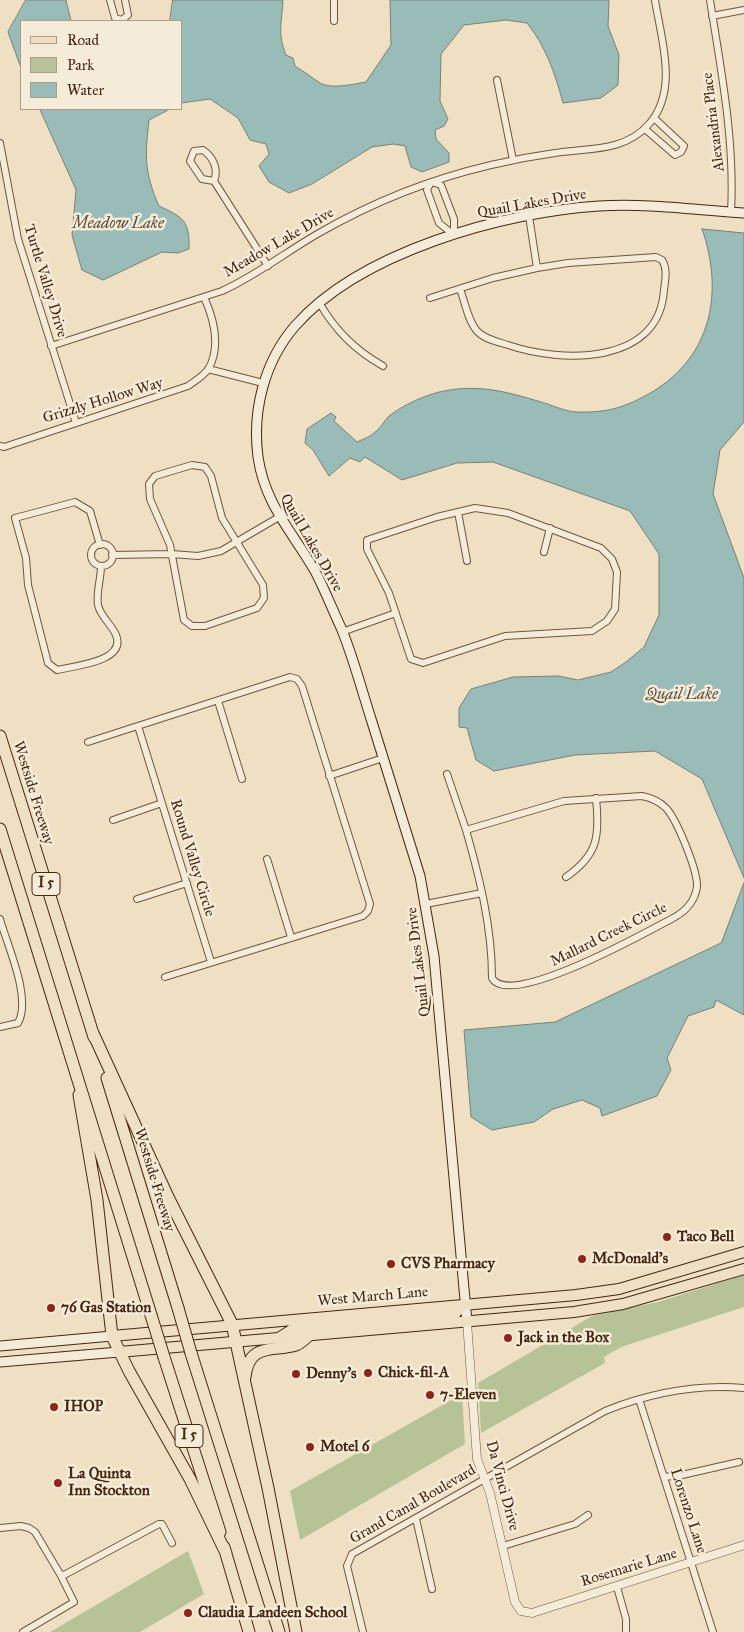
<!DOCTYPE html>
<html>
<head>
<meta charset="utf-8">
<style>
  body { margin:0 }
  #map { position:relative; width:744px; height:1632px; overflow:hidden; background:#efe0c4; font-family:"IM FELL Great Primer",serif }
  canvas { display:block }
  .legend { position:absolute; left:20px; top:20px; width:162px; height:90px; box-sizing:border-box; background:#f5ebd9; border:1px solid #af9c88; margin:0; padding:6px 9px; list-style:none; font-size:15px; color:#46260f }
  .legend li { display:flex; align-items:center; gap:10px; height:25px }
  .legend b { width:25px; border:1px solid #af9c88 }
</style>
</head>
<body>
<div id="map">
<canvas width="744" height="1632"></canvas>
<ul class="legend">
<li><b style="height:6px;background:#efe0c4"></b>Road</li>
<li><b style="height:14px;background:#b6c396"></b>Park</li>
<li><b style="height:14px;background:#9abcb9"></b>Water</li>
</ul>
</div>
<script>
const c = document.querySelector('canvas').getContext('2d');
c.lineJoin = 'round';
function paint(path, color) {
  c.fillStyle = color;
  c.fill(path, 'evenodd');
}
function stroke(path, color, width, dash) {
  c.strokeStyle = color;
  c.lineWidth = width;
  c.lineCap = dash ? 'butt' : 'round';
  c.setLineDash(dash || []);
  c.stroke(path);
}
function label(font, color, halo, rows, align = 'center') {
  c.font = font + ' "IM FELL Great Primer",serif';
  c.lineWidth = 5;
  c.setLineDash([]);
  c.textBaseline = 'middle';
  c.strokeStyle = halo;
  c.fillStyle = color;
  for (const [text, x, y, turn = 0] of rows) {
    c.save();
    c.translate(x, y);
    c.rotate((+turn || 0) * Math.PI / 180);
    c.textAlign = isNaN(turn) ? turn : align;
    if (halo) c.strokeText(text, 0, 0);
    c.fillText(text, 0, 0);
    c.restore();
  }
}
paint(new Path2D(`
  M744,1275V1307L621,1347L604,1357L605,1363L481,1433L478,1383L592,1316L658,1302Z
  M462,1394L465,1444L300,1540L290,1491Z
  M188,1551L204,1594L140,1632H50Z`), '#b6c396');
const water = new Path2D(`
  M26,0H66L71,21H21V68L8,32Z
  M173,0H283C282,22 277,33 286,55L293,58L295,66C304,71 313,79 322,84C334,89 354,84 366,82L391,45L390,0H609L608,26L619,55L618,85L601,98L563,103C555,73 546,47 527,23L506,20L464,25L441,54L440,101L448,119L444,126L435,130L436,139L449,153V162L422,172L411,167L405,146L393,144L372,147L312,184L289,193L269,182L259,166L269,154L266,144L250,140L238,118L210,99L181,103V21H170Z
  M40,109H170L149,120C145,157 144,172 159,206C183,217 190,221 189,249L178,253L162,252L103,280L82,270L72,235L76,190Z
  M702,229L744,233V422L720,450L713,494L744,578V878L702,779L655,751L575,755L494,771L476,760L467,728L459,727V708L471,689L513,677L559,676L578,680L611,672L626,662L644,647L659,615V554L630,511L493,462L457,463L402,480L365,457L360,462L350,458L329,476L313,450L305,443L307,429L331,413L336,417L334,421L357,442C363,439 370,437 374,433C380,429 384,421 389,416C403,405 427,394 444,391C479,384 508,392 541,402C552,405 566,412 577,412C608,413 626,407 652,392C712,356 724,292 702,229Z
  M744,883V1015L716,1000L714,1007L688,1016L667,1058L671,1070L657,1096L602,1116L600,1108L582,1100L553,1109L534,1122L492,1130L471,1117L464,1030L555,1022L721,943Z`);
paint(water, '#9abcb9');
stroke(water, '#788075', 1);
const minor = new Path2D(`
  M110,0L115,18L122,20L128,15L125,0
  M334,0V21
  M710,0C721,70 735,141 731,212
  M712,16L744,10
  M497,80L513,160
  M645,129L675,155L681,152L684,146L654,118
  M0,143L18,239L76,423
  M214,181L202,179L190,161L194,151L203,150C213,157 219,169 214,181L268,266
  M431,182L441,185L454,219V235L439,223L427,190Z
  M529,216L537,268
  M430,298L493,278L537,268L568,263L656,257L662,260C668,269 665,281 664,290C659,366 561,363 508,345C498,342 484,339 477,331C468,321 465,302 460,289
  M320,304C336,331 355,350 383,366
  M51,346L222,291C257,275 286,252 319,233C373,202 431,179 491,165C512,160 533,156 555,153C588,148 625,152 649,124C679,90 661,39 655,0
  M208,369L263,383
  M0,446L4,447L188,386C195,381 205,375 209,368C221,345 214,319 204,297
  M192,465L205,467L211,476L222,518L263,585L264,598L257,608L205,626H192L184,620L170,545L150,499L149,484L155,476Z
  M475,508L508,513L601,548L612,559L617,572L615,609L607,621L592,631L505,636L423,663L411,659L389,593L367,549V540L437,517Z
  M458,512L467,561
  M91 555a11 11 0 1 1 22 0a11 11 0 1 1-22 0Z
  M100,545L90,511L75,502L15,518L26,558L28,585L48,663L57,670C73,666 127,662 116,635C112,625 100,616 98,605C96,592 101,579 101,566
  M544,552L550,528
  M112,555L172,554L198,556L221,551L279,517
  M342,632L396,613
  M218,701L242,779
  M138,726L211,962
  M88,742L290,677L297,679L302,686L370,904L368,911L363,916L165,977
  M447,774L466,830
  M329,776L383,758
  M642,796C652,798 659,801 666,808C677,820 698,871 697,887C695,900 687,910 675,917C650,930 509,1010 492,978C492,928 480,879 466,830L564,801Z
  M113,820L162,803
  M267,859L291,937
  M566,877C598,855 600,836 596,798
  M137,899L187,883
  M426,904L482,893
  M0,919C7,945 32,998 18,1023L0,1027
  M639,1399L713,1632
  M664,1477L682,1475L739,1462
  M416,1519L432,1589
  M0,1528L21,1526L29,1528L35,1532L60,1574L64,1575L159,1524H162L172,1543
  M503,1546L575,1524L588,1515
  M617,1587L626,1619V1632
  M23,1632L74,1602L60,1574
  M363,1632L347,1566L352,1554L605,1411C650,1393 695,1384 744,1388`);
const tertiary = new Path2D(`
  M467,1322L477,1459L490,1493L515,1602L521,1611L532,1613L744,1545`);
const secondary = new Path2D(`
  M467,1322L434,956L420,876C404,825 388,773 372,722C362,691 354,660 342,630C333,611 325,590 315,571C292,531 265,505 258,457C252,411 264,362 295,326C360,252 503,212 599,206C648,203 695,210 744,213
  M0,1346L112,1336
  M0,1362L119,1352`);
const primary = new Path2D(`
  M112,1336L576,1295L619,1289L744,1252
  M280,1337L293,1329L455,1314L464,1304
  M119,1352L574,1312L623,1304L744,1269`);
const motorway = new Path2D(`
  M0,736L94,1037
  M0,829L151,1315
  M92,1031L168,1197L232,1324L268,1488L296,1632
  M107,1078L178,1308
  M79,1095L97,1200L112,1336L129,1371L190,1479L226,1553
  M191,1353L279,1632
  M164,1357L220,1532
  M245,1377C249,1342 273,1352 296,1345C301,1343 306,1338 309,1335
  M224,1547L249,1632`);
stroke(minor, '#70543c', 8);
stroke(tertiary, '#70543c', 9);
stroke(secondary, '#46260f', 11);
stroke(primary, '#46260f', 12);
stroke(motorway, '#46260f', 13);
stroke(minor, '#f5ebd9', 6);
stroke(tertiary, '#f5ebd9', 8);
stroke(secondary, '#f5ebd9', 9);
stroke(primary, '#efe0c4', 10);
stroke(motorway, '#efe0c4', 11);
const motorwayBridge = new Path2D(`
  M178,1308L191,1353
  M151,1315L164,1357`);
stroke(motorwayBridge, '#46260f', 13, []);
stroke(motorwayBridge, '#efe0c4', 11);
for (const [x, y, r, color] of [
  [667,1237,5,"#8f2418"],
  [582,1259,5,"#8f2418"],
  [391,1264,5,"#8f2418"],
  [51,1308,5,"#8f2418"],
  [508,1338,5,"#8f2418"],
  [368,1373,5,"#8f2418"],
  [296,1374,5,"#8f2418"],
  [430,1395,5,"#8f2418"],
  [54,1407,5,"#8f2418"],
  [310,1447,5,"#8f2418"],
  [58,1483,5,"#8f2418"],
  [188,1613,5,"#8f2418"]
]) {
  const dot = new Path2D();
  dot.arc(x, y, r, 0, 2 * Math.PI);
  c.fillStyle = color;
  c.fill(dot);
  stroke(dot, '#f5ebd9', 2);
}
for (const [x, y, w] of [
  [46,884,28],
  [189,1436,28]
]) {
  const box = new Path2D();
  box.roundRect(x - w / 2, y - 11.5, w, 23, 4);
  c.fillStyle = '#f5ebd9';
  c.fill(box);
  stroke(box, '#46260f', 1);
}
label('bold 14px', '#46260f', null, [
  ["I 5",46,884],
  ["I 5",189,1436]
]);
label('15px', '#46260f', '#f5ebd9', [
  ["Alexandria Place",714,122,-97],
  ["Quail Lakes Drive",532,204,-10],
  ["Meadow Lake Drive",279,243,-30],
  ["Turtle Valley Drive",45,281,73],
  ["Grizzly Hollow Way",103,401,-17],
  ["Quail Lakes Drive",311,543,60],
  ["Westside Freeway",33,793,73],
  ["Round Valley Circle",192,858,73],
  ["Mallard Creek Circle",609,935,-26],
  ["Quail Lakes Drive",419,962,-97],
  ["Westside Freeway",154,1180,73],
  ["West March Lane",373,1297,-5],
  ["Da Vinci Drive",502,1486,75],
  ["Grand Canal Boulevard",413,1505,-30],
  ["Lorenzo Lane",688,1511,72],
  ["Rosemarie Lane",629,1568,-17]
]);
label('bold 15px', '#46260f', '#f5ebd9', [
  ["Taco Bell",677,1237],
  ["McDonald's",592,1259],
  ["CVS Pharmacy",401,1264],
  ["76 Gas Station",61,1308],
  ["Jack in the Box",518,1338],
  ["Chick-fil-A",378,1373],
  ["Denny's",306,1374],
  ["7-Eleven",440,1395],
  ["IHOP",64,1407],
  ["Motel 6",320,1447],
  ["La Quinta",68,1474],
  ["Inn Stockton",68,1491],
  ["Claudia Landeen School",198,1613]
], 'left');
label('italic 16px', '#5b4c3a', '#f5ebd9', [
  ["Meadow Lake",118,224],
  ["Quail Lake",682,695]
]);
</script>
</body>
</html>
